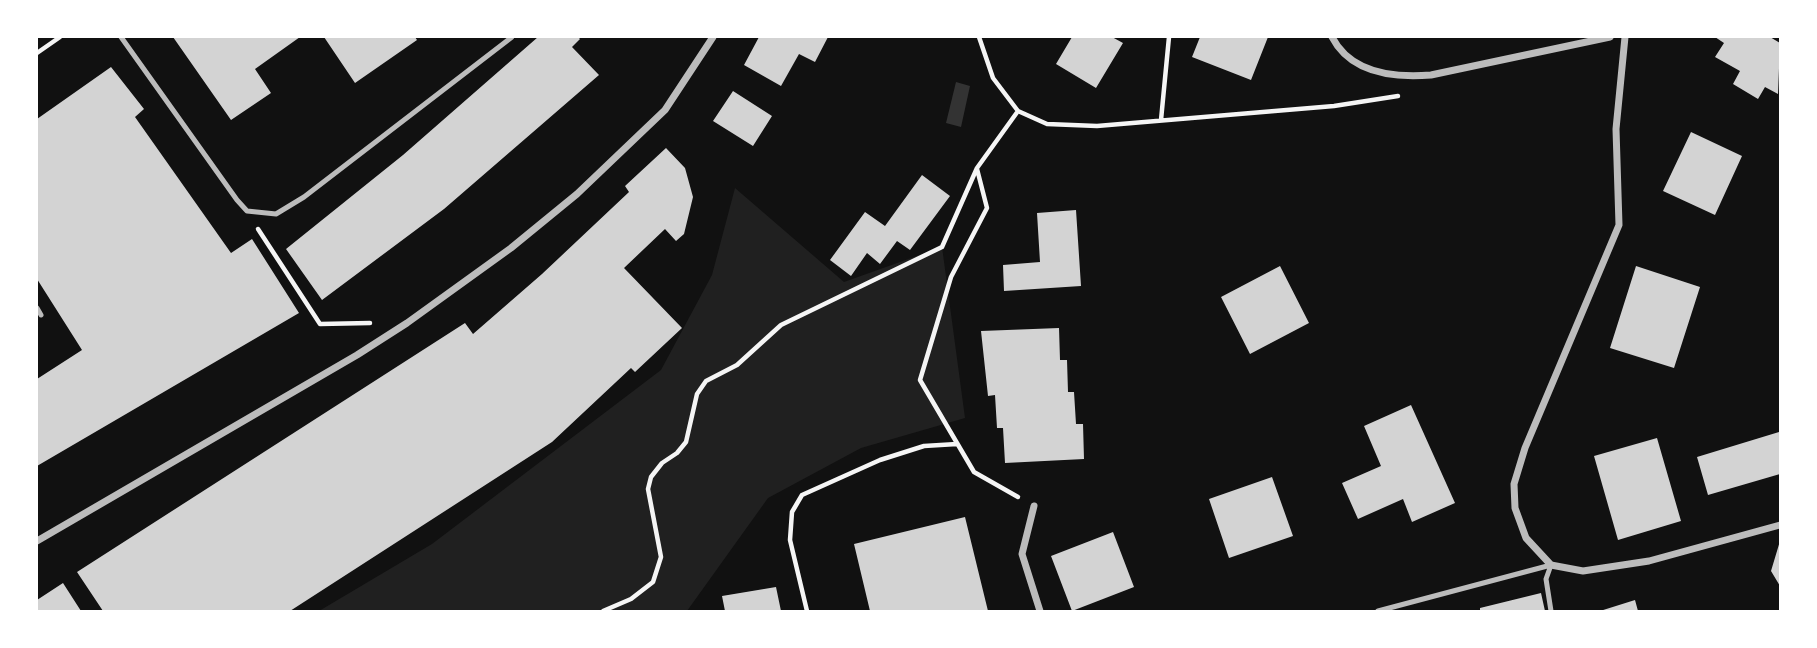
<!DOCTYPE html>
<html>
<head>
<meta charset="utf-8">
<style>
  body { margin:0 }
  #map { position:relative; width:1817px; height:648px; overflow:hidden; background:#111; font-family:"Sofia Sans Condensed",sans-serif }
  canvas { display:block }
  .frame { position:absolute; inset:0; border:38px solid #fff; pointer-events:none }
</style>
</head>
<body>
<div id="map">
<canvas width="1817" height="648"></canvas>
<div class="frame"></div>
</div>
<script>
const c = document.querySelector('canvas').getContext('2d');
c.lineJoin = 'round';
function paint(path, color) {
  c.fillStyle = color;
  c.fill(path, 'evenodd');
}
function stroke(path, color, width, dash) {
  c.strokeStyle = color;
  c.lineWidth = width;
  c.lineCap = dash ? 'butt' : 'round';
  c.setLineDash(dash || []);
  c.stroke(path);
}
paint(new Path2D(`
  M735,188L844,282L942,247L965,418L861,448L768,498L687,611H319L432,544L661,370L712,275Z`), '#202020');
paint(new Path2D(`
  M956,82L970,86L961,127L946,123Z`), '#333');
paint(new Path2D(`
  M173,37H300L255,69L271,93L231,120Z
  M324,37H415L417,40L355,83Z
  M538,37H578L580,39L572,47L599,75L444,209L322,300L286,249L403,155Z
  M759,37H828L815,62L799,54L781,86L744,65Z
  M1072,37H1112L1123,43L1096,88L1056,64Z
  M1200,37H1268L1251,80L1192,57Z
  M1715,37H1770L1780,43L1778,94L1765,87L1758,99L1733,84L1740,71L1715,57L1724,43Z
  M111,67L144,109L135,117L231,253L252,239L299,313L37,466V379L82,350L37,279V119Z
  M733,91L772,116L753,146L713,121Z
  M1691,132L1742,156L1715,215L1663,191Z
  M666,148L685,168L693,197L684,234L676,241L665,229L624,268L682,328L635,372L631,368L552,442L290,611H103L77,572L465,323L473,334L542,274L629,192L625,186Z
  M922,175L950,196L910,250L897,241L880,264L867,253L851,276L830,260L865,212L885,226Z
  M1076,210L1081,286L1004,291L1003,265L1040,262L1037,213Z
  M1280,266L1309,323L1250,354L1221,297Z
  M1636,266L1700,287L1674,368L1610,348Z
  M1059,328L1060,360H1067L1068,392H1074L1076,424H1083L1084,459L1005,463L1003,428H997L995,395L988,396L981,331Z
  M1411,405L1455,503L1412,522L1403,499L1358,519L1342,483L1381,466L1364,426Z
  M1779,432L1780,474L1708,495L1697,457Z
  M1657,438L1681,521L1618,540L1594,456Z
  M1272,477L1293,536L1229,558L1209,499Z
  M965,517L988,611H870L854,544Z
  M1113,532L1134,587L1072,611L1051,556Z
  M1780,541V586L1771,571Z
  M63,583L81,611H37V600Z
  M776,587L781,611H725L722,596Z
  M1541,593L1545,611H1480V608Z
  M1635,600L1638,611H1600Z`), '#d3d3d3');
stroke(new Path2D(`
  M37,53L60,37
  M1018,111L1047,124L1097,126L1334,106L1398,96
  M1161,120L1169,37
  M977,169L987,208L951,277L920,380L974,472L1018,497
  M258,229L320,324L370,323
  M603,611L631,599L653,582L661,557L648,489L651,477L662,463L677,453L686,442L697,394L706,381L737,365L781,325L942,247L977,168L1018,111L993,78L979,37
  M807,611L790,540L792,512L802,495L880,460L924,446L957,444`), '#f5f5f5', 4.5);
stroke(new Path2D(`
  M121,37L237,200L247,211L276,214L304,197L512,37
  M37,308L41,315
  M1551,565L1546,579L1551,611
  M1378,611L1551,565`), '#bcbcbc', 5);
stroke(new Path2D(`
  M1332,37C1351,74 1394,78 1431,75L1610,37
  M1625,37L1616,129L1619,225L1525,448L1514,484L1515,508L1526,538L1551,565L1583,571L1649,561L1780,525
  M1034,506L1022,554L1040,611
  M37,541L357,355L407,323L511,248L577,194L665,110L713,37`), '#bcbcbc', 7);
</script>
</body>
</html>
